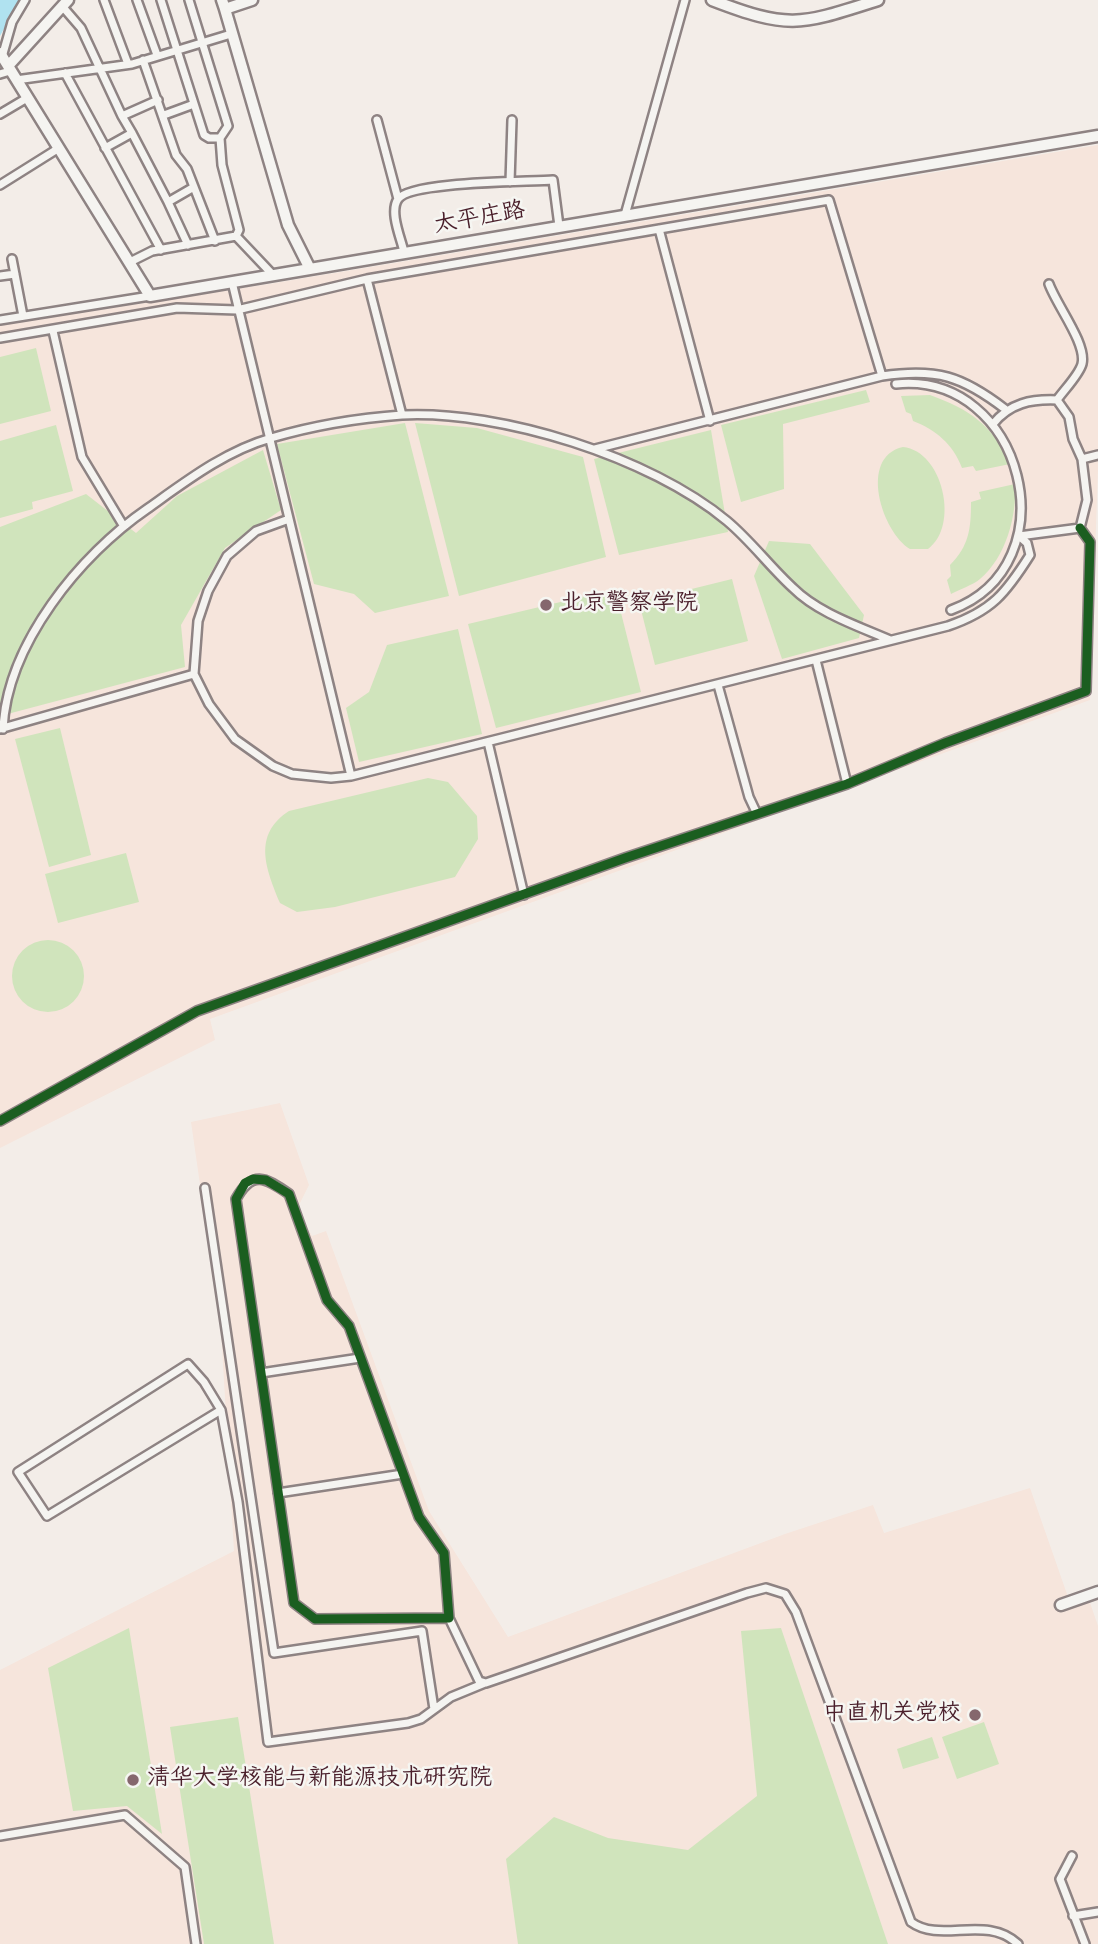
<!DOCTYPE html>
<html>
<head>
<meta charset="utf-8">
<style>
  body { margin:0 }
  canvas { display:block; background:#f3ede8 }
</style>
</head>
<body>
<canvas width="1098" height="1944"></canvas>
<script>
const c = document.querySelector('canvas').getContext('2d');
c.lineJoin = 'round';
function paint(path, color) {
  c.fillStyle = color;
  c.fill(path, 'evenodd');
}
function stroke(path, color, width, dash) {
  c.strokeStyle = color;
  c.lineWidth = width;
  c.lineCap = dash ? 'butt' : 'round';
  c.setLineDash(dash || []);
  c.stroke(path);
}
function label(font, color, halo, rows, align = 'center') {
  c.font = font + ' "Indie Flower","LXGW WenKai TC",sans-serif';
  c.lineWidth = 5;
  c.setLineDash([]);
  c.textBaseline = 'middle';
  c.strokeStyle = halo;
  c.fillStyle = color;
  for (const [text, x, y, turn = 0] of rows) {
    c.save();
    c.translate(x, y);
    c.rotate((+turn || 0) * Math.PI / 180);
    c.textAlign = isNaN(turn) ? turn : align;
    if (halo) c.strokeText(text, 0, 0);
    c.fillText(text, 0, 0);
    c.restore();
  }
}
paint(new Path2D(`
  M1098,145V469L1090,700L210,1019L215,1040L0,1148V325L269,284Z
  M280,1103L309,1185L297,1209L312,1236L326,1231L429,1511L508,1637L785,1534L873,1505L884,1533L1030,1488L1068,1597L1086,1591L1098,1626V1944H0V1670L234,1551L221,1330L191,1122Z`), '#f6e5dc');
paint(new Path2D(`
  M36,348L51,411L0,424V357Z
  M866,390L870,402L783,424L784,489L741,502L721,425Z
  M930,395C969,409 993,425 1010,464L976,471L973,466L962,468C953,444 936,430 913,421L911,414L906,412L901,396Z
  M405,423L449,596L375,613L354,594L314,584L277,444Z
  M415,423L477,428L583,457L606,557L459,596Z
  M56,425L73,491L32,502L33,509L0,518V441Z
  M711,430L728,532L619,555L594,459Z
  M903,447C943,451 960,526 928,549H910C882,532 858,457 903,447Z
  M263,450L281,510L225,548L181,625L185,667L0,716V527L86,494L136,533L177,496Z
  M1015,484C1017,516 1006,557 980,579C973,585 960,589 951,594L947,580L951,576L950,565C969,546 971,529 971,502L981,499L979,492Z
  M769,541L810,544L864,615L859,638L782,659L754,576Z
  M732,579L748,641L655,665L639,602Z
  M615,589L641,692L496,728L468,624Z
  M458,629L482,734L359,762L346,708L369,692L387,645Z
  M60,728L91,855L49,867L15,739Z
  M428,778L448,782L477,816L478,839L455,877L335,907L297,912L280,903C266,869 252,835 289,811Z
  M126,853L139,902L58,923L45,874Z
  M12 976a36 36 0 1 1 72 0a36 36 0 1 1-72 0Z
  M129,1628L162,1834L127,1806L73,1811L48,1668Z
  M781,1628L888,1944H518L506,1859L554,1817L608,1838L688,1850L757,1796L741,1631Z
  M238,1717L274,1944H204L170,1727Z
  M984,1722L999,1764L957,1779L942,1737Z
  M932,1737L939,1758L903,1769L897,1749Z`), '#d0e4bc');
paint(new Path2D(`
  M0,0H20L0,36Z`), '#b0e2f0');
const street = new Path2D(`
  M104,0L128,64
  M137,0L157,55
  M161,0L204,135L209,138H220
  M189,0L228,126L220,138L222,165L239,230L236,236
  M62,6L81,28L122,116L158,100
  M2,57L12,22L25,0
  M143,60L176,155L187,169L215,241
  M65,73L161,250
  M0,74L10,71
  M16,80L132,64L231,34
  M0,114L27,98
  M164,115L194,104
  M377,120L398,199
  M132,133L168,202L194,187
  M105,148L132,133L122,116
  M510,182L512,120
  M0,185L59,148
  M168,202L188,245
  M625,215L685,0
  M659,229L710,421
  M404,252C401,238 389,212 398,199C411,181 527,182 553,180L559,226
  M12,259L23,316
  M130,262L152,251L236,236L272,274
  M0,276L15,274
  M367,279L402,415
  M232,282L351,776
  M1049,284C1057,306 1087,344 1082,364C1079,375 1064,390 1057,400
  M0,320L150,296
  M53,331L82,457L123,525
  M0,338L177,308L237,310L367,279L829,200L882,376
  M896,384C1023,371 1073,565 951,610
  M993,424C1010,403 1031,399 1057,400L1069,417L1073,439L1082,459L1087,500L1080,528L1019,536
  M595,449L882,376C937,368 962,376 1005,409
  M1082,459L1098,455
  M289,519L256,531L227,556L208,591L198,621L194,674L209,704L235,739L273,766L292,774L331,778L351,776L948,626C992,611 1006,593 1030,555L1027,543L1019,536
  M816,660L847,784
  M718,685L749,797L757,814
  M0,729L194,674
  M3,729C7,644 80,555 147,509C185,482 225,451 271,438C312,426 359,418 402,415C501,410 650,457 727,521C751,541 770,567 793,588C818,613 858,626 890,640
  M488,742L524,895
  M0,1121L197,1011L625,858L847,784L945,743L1086,691L1090,542L1080,528
  M205,1188L274,1653L422,1631L434,1709
  M261,1373L360,1358
  M221,1410L47,1516L18,1472L188,1364L204,1382L221,1410L238,1502L268,1742L408,1723L421,1719L451,1697L485,1683
  M278,1493L403,1474
  M449,1618L315,1619L294,1603L236,1199C252,1170 265,1177 289,1194L327,1300L349,1326L419,1517L444,1553L449,1618L479,1681L486,1683L747,1593L766,1588L785,1594L796,1612L911,1922C941,1944 986,1914 1018,1944
  M0,1836L125,1815L185,1867L196,1944
  M1072,1856L1060,1879L1085,1944
  M1073,1916L1098,1912`);
const secondary = new Path2D(`
  M222,0L225,9L252,0
  M712,0C790,30 800,25 878,0
  M225,9L288,225L309,267
  M0,53L150,296L1098,136
  M8,66L68,0
  M1061,1605L1098,1592`);
stroke(street, '#8e8383', 12);
stroke(secondary, '#8e8383', 15);
stroke(street, '#f5f4f1', 7);
stroke(secondary, '#f5f4f1', 10);
stroke(new Path2D(`
  M0,1121L197,1011L625,858L847,784L945,743L1086,691L1090,542L1080,528
  M253,1179L266,1180L289,1194L327,1300L349,1326L419,1517L444,1553L449,1618L315,1619L294,1603L236,1199L245,1183Z`), '#1b5e20', 9);
for (const [x, y, r, color] of [
  [546,605,7,"#85676d"],
  [975,1715,7,"#85676d"],
  [133,1780,7,"#85676d"]
]) {
  const dot = new Path2D();
  dot.arc(x, y, r, 0, 2 * Math.PI);
  c.fillStyle = color;
  c.fill(dot);
  stroke(dot, '#f6f6f2', 2.5);
}
label('23px', '#4a1f2b', '#f6f6f2', [
  ["太平庄路",480,220,-10]
]);
label('23px', '#4a1f2b', '#f6f6f2', [
  ["北京警察学院",560,605],
  ["中直机关党校",961,1715,"right"],
  ["清华大学核能与新能源技术研究院",147,1780]
], 'left');
</script>
</body>
</html>
